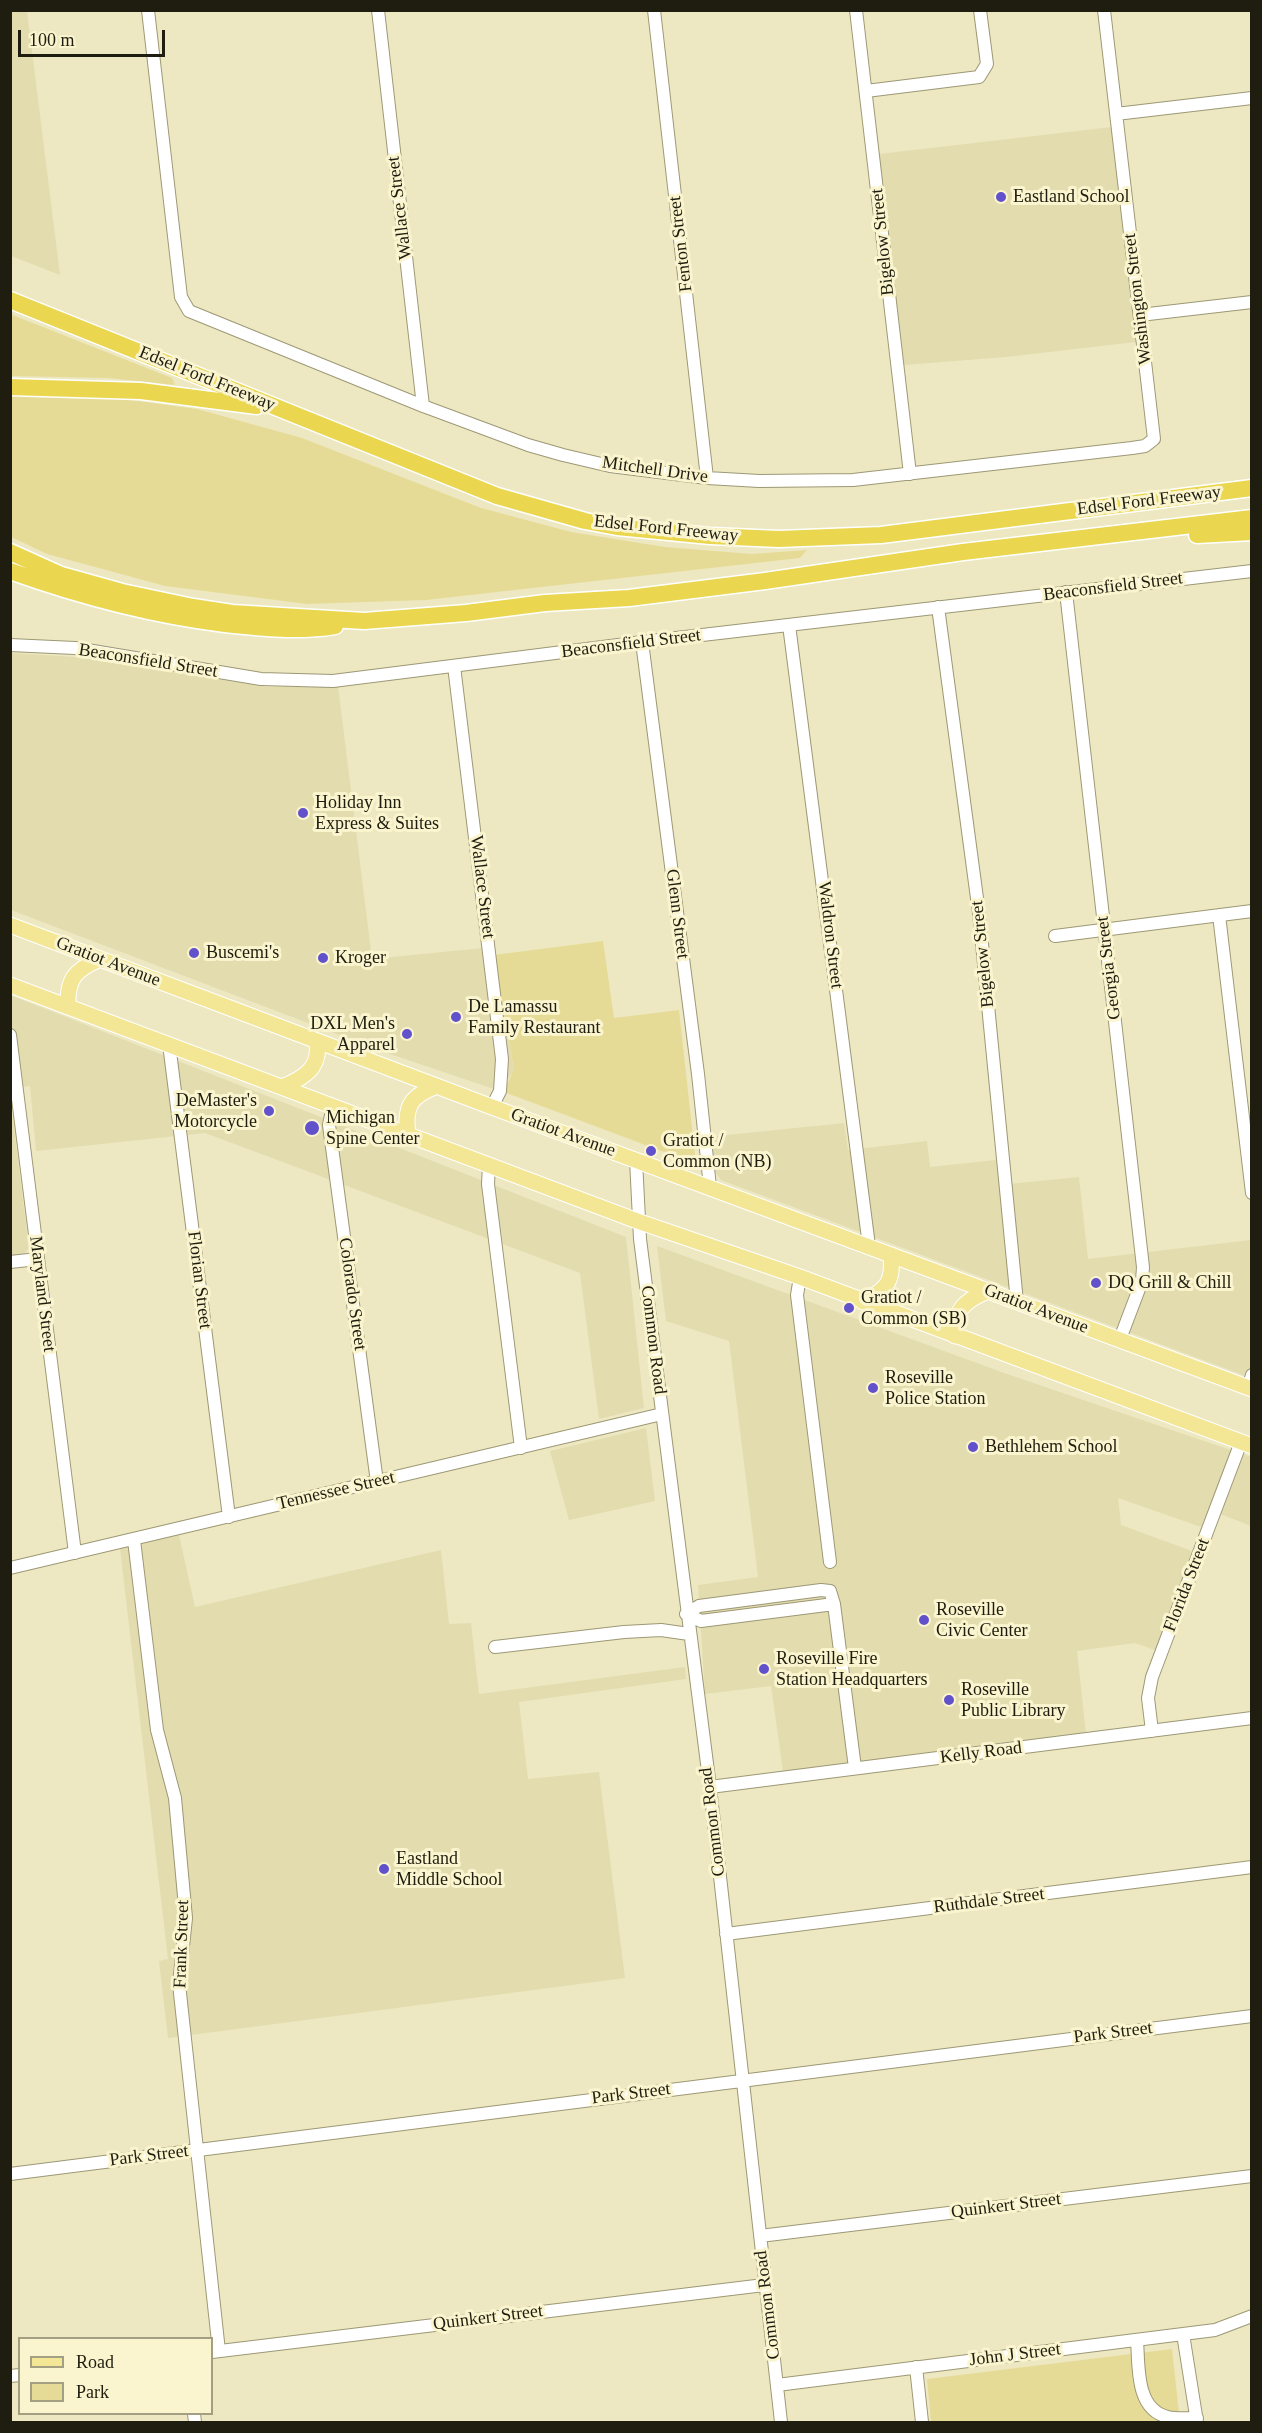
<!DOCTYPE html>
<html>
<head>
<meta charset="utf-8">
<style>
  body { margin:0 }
  #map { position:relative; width:1262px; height:2433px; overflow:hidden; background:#ede8c2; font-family:"Times New Roman",serif }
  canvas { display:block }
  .frame { position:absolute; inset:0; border:12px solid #1f1d0f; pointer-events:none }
  .legend { position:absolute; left:18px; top:2337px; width:195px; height:78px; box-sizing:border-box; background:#fbf5cf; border:2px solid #a39f82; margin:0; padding:8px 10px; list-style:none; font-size:18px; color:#1f1d0f }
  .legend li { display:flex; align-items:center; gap:12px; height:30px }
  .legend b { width:30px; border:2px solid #a39f82 }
  .scale { position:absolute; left:18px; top:30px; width:147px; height:27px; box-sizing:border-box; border:3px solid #1f1d0f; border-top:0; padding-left:8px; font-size:18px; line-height:21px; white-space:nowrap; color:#1f1d0f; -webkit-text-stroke:4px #fbf5cf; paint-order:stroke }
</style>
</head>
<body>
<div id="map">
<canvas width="1262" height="2433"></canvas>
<div class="frame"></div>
<ul class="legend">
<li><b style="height:8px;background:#f3e695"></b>Road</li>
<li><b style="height:16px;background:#e6db96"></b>Park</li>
</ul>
<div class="scale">100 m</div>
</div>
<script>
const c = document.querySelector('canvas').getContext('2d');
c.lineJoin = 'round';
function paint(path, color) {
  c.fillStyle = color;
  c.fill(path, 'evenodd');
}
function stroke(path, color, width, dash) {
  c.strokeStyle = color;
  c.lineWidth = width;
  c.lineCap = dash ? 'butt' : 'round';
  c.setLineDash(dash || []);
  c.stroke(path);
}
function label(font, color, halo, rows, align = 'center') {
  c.font = font + ' "Times New Roman",serif';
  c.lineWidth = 6;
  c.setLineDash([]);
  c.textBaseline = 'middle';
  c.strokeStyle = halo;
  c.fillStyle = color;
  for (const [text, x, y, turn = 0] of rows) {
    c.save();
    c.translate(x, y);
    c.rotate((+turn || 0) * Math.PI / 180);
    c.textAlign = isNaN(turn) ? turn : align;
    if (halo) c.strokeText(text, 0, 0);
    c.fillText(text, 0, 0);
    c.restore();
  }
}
paint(new Path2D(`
  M10,11H27L60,275L11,256Z
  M1112,127L1136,342L1006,357L903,365L879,154Z
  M10,653L76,657L268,687L338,686L372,959L493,947L514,1070L500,1091L384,1052L11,910Z
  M10,995L626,1237L644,1408L599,1419L580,1273L205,1133L36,1151L30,1086L11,1088Z
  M10,1096L29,1248L24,1254L11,1256Z
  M844,1123L848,1150L927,1141L930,1167L996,1160L999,1185L1079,1177L1088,1259L1251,1240V1378L721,1180L713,1169L708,1137Z
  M657,1246L1007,1374L1251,1457V1526L1208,1509L1201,1527L1118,1498L1121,1525L1192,1551L1155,1650L1135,1643L1077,1651L1086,1734L783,1771L771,1686L705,1694L698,1585L758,1577L729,1341L666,1321Z
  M646,1428L655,1501L569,1520L550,1451Z
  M179,1535L195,1607L441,1550L449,1624L471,1623L479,1694L685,1667L686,1679L519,1702L528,1779L599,1772L625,1978L168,2038L159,1961L168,1959L120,1548Z`), '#e3dcaf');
paint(new Path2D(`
  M10,314L172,378L175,385L108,378L11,376Z
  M11,396L108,397L197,409L302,438L481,508L571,532L665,547L752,554L807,550L800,558L426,600L307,604L165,586L47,554L11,537Z
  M603,941L614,1018L679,1010L696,1164L504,1092L514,1069L494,955Z
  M1172,2349L1180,2422H931L927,2379Z`), '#e6db96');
const minor = new Path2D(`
  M148,10L181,297L189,311L423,406L528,445L563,455L610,466L707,478L759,481L853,480L1132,448L1145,446L1154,439L1104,10
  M378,10L423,406
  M654,10L707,478
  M856,10L910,474
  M866,91L979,77L987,64L980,10
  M1116,114L1252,98
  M1140,315L1252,302
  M1066,592L1143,1267L1142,1281L1120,1339
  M938,607L979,913L1017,1302
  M789,625L869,1246
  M642,642L698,1074L710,1187
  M10,645L75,648L261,679L333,681L642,642L1252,571
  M454,666L502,1059L500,1091L492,1107
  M1219,915L1252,1193
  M1055,936L1252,911
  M10,1035L75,1553
  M169,1044L229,1517
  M333,1106L329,1125L377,1482
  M636,1160L640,1239L710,1787L781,2422
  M489,1165L488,1184L521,1448
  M10,1262L38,1259
  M800,1277L797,1295L830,1562
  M1248,1388L1252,1375
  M134,1540L157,1730L175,1798L186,1918L179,1984L219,2351
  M10,1568L662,1414
  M686,1614L699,1606L821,1590L830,1591L834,1604L855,1768
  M686,1614L701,1621L834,1604
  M495,1647L624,1632L661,1630L689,1634
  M1152,1731L1148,1698L1152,1677L1241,1442
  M710,1787L1252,1718
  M726,1934L1252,1867
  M10,2174L1252,2016
  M760,2236L1252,2176
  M1183,2334L1197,2422
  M1137,2340C1139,2365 1135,2410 1168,2417C1177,2419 1188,2418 1197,2418
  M212,2352L764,2285
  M916,2367L922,2422
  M10,2376L20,2375
  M777,2385L1215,2330L1252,2316
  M194,2414L195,2422`);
const major = new Path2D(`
  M10,925L492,1107L1252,1389
  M10,985L640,1222L800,1277L1252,1446
  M68,1007C67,978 75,970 100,959
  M282,1087C304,1078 321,1068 317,1041
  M408,1135C404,1107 410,1096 437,1086
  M863,1302C886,1290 894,1282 891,1255
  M955,1336C953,1311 965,1300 988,1291`);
const highway = new Path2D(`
  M10,300L497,496L585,521L617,527L710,536L779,539L881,535L1252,488
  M10,387L141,391L257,406
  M1197,535L1252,532
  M10,552L61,575L122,592L193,607L232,613L364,621L466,613L545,603L629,598L765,581L963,552L1252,518
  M10,571C80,596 151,615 225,624C262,628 299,632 335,626`);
stroke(minor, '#9d9875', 14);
stroke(major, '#fff', 17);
stroke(highway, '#fff', 19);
stroke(minor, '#fff', 12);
stroke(major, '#f3e695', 15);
stroke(highway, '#ebd64f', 16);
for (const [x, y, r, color] of [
  [1001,197,6,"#6151ca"],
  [303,813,6,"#6151ca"],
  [194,953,6,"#6151ca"],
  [323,958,6,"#6151ca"],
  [456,1017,6,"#6151ca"],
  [407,1034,6,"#6151ca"],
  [269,1111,6,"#6151ca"],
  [312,1128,8,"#6151ca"],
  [651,1151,6,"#6151ca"],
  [1096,1283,6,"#6151ca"],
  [849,1308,6,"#6151ca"],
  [873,1388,6,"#6151ca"],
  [973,1447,6,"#6151ca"],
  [924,1620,6,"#6151ca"],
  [764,1669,6,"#6151ca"],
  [949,1700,6,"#6151ca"],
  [384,1869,6,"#6151ca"]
]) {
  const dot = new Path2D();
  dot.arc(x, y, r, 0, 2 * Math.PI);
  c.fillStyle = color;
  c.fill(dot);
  stroke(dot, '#fbf5cf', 2);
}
label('18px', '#1f1d0f', '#fbf5cf', [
  ["Eastland School",1013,197],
  ["Holiday Inn",315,803],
  ["Express & Suites",315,824],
  ["Buscemi's",206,953],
  ["Kroger",335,958],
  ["De Lamassu",468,1007],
  ["Family Restaurant",468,1028],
  ["DXL Men's",395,1024,"right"],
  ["Apparel",395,1045,"right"],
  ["DeMaster's",257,1101,"right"],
  ["Motorcycle",257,1122,"right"],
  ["Michigan",326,1118],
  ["Spine Center",326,1139],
  ["Gratiot /",663,1141],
  ["Common (NB)",663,1162],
  ["DQ Grill & Chill",1108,1283],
  ["Gratiot /",861,1298],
  ["Common (SB)",861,1319],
  ["Roseville",885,1378],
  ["Police Station",885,1399],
  ["Bethlehem School",985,1447],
  ["Roseville",936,1610],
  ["Civic Center",936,1631],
  ["Roseville Fire",776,1659],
  ["Station Headquarters",776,1680],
  ["Roseville",961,1690],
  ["Public Library",961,1711],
  ["Eastland",396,1859],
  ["Middle School",396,1880]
], 'left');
label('18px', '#1f1d0f', '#fbf5cf', [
  ["Wallace Street",400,208,-97],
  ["Bigelow Street",883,242,-96],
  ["Fenton Street",681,244,-97],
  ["Washington Street",1138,299,-97],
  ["Edsel Ford Freeway",207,379,22],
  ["Mitchell Drive",655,470,8],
  ["Edsel Ford Freeway",1149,501,-7],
  ["Edsel Ford Freeway",666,529,6],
  ["Beaconsfield Street",1113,587,-7],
  ["Beaconsfield Street",631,644,-7],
  ["Beaconsfield Street",148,661,9],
  ["Wallace Street",482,887,83],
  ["Glenn Street",677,914,83],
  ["Waldron Street",830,935,83],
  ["Bigelow Street",983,954,-96],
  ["Gratiot Avenue",108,962,21],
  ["Georgia Street",1109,968,-97],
  ["Gratiot Avenue",563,1133,20],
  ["Florian Street",199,1280,83],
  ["Maryland Street",42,1294,83],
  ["Colorado Street",352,1294,82],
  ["Gratiot Avenue",1036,1309,21],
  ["Common Road",653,1340,83],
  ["Tennessee Street",336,1491,-13],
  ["Florida Street",1187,1585,-69],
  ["Kelly Road",981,1753,-7],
  ["Common Road",713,1822,-97],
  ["Ruthdale Street",989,1901,-7],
  ["Frank Street",182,1944,-88],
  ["Park Street",1113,2033,-7],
  ["Park Street",631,2094,-7],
  ["Park Street",149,2156,-7],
  ["Quinkert Street",1006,2206,-7],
  ["Common Road",768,2305,-97],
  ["Quinkert Street",488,2318,-7],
  ["John J Street",1015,2355,-7]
]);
</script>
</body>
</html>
